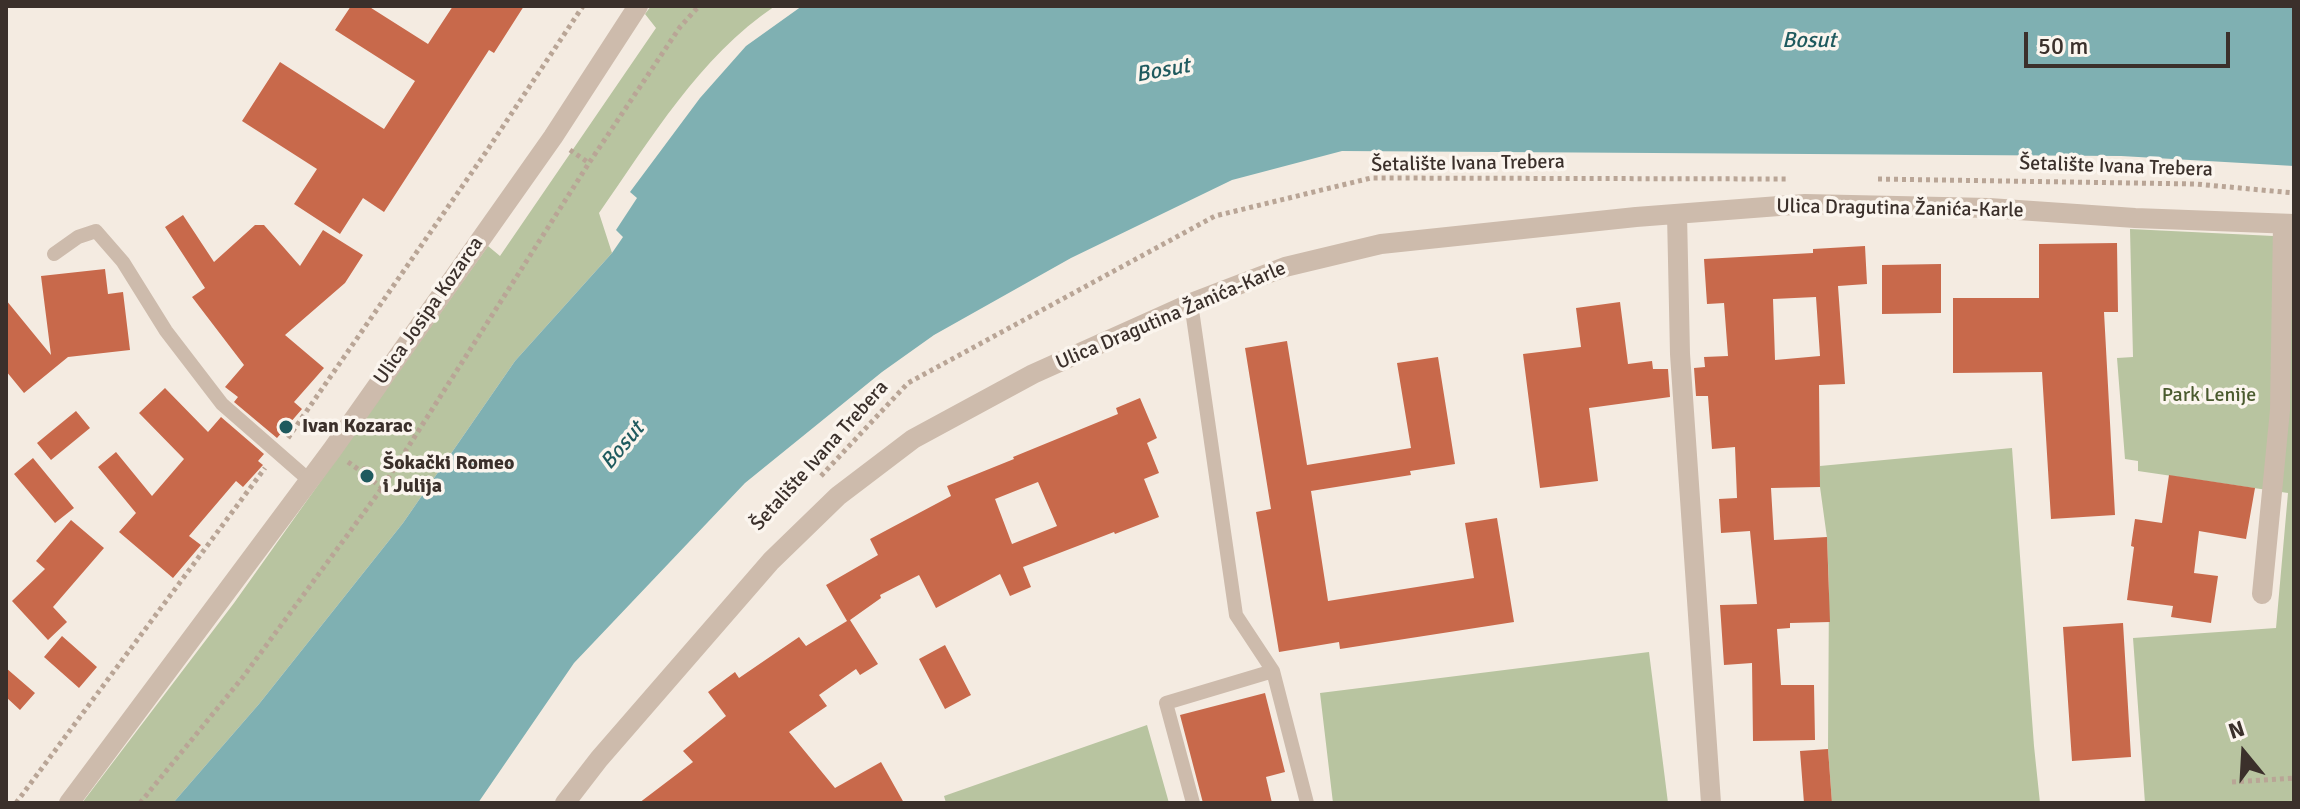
<!DOCTYPE html>
<html>
<head>
<meta charset="utf-8">
<style>
  body { margin:0 }
  #map { position:relative; width:2300px; height:809px; overflow:hidden; background:#f4ebe1; font-family:Signika,sans-serif }
  canvas { display:block }
  .frame { position:absolute; inset:0; border:8px solid #3b302b; pointer-events:none }
  .north { position:absolute; left:2204px; top:713px; width:80px; height:80px; -webkit-text-stroke:6px #fbf5ee; paint-order:stroke; rotate:342deg; font-size:22px; font-weight:700; line-height:32px; text-align:center; color:#3b302b }
  .north::after { content:''; display:block; margin:auto; width:28px; height:36px; background:#3b302b; clip-path:polygon(50% 0,100% 100%,50% 72%,0 100%) }
  .scale { position:absolute; left:2024px; top:32px; width:206px; height:36px; box-sizing:border-box; border:4px solid #3b302b; border-top:0; padding-left:10px; font-size:24px; line-height:28px; white-space:nowrap; color:#3b302b; -webkit-text-stroke:6px #fbf5ee; paint-order:stroke }
</style>
</head>
<body>
<div id="map">
<canvas width="2300" height="809"></canvas>
<div class="frame"></div>
<div class="north">N</div>
<div class="scale">50 m</div>
</div>
<script>
const c = document.querySelector('canvas').getContext('2d');
c.lineJoin = 'round';
function paint(path, color) {
  c.fillStyle = color;
  c.fill(path, 'evenodd');
}
function stroke(path, color, width, dash) {
  c.strokeStyle = color;
  c.lineWidth = width;
  c.lineCap = dash ? 'butt' : 'round';
  c.setLineDash(dash || []);
  c.stroke(path);
}
function label(font, color, halo, rows, align = 'center') {
  c.font = font + ' Signika,sans-serif';
  c.lineWidth = 7;
  c.setLineDash([]);
  c.textBaseline = 'middle';
  c.strokeStyle = halo;
  c.fillStyle = color;
  for (const [text, x, y, turn = 0] of rows) {
    c.save();
    c.translate(x, y);
    c.rotate((+turn || 0) * Math.PI / 180);
    c.textAlign = isNaN(turn) ? turn : align;
    if (halo) c.strokeText(text, 0, 0);
    c.fillText(text, 0, 0);
    c.restore();
  }
}
paint(new Path2D(`
  M651,6H775C699,57 651,139 599,213L612,253L515,361L403,523L259,704L173,803H82L234,603L488,246L500,256L656,28L645,14Z
  M2130,229L2294,237V803H2145L2133,638L2276,628L2288,493L2138,471V461L2125,459L2117,358L2133,357Z
  M2012,448L2034,746L2040,803H1832L1828,749L1829,588L1827,538L1820,487V466Z
  M1649,652L1668,803H1333L1320,693Z
  M1147,725L1169,803H946L944,796Z`), '#b8c4a0');
paint(new Path2D(`
  M802,6H2294V166L2121,156L1342,151L1232,180L1071,258L934,335L882,372L745,483L574,663L478,803H173L259,704L403,523L515,361L612,253L623,237L616,230L637,198L630,192L700,98L746,46Z`), '#7fb0b2');
paint(new Path2D(`
  M351,6H368L428,44L453,6H524L494,53L489,50L384,212L363,198L340,234L294,204L317,169L242,121L280,62L384,129L415,81L335,30Z
  M183,215L214,262L255,225H264L300,266L323,230L363,255L345,283L285,335L324,368L294,402L302,409L277,438L234,402L238,397L225,387L244,365L192,297L205,288L165,227Z
  M2117,243L2118,312H2104L2115,515L2051,519L2042,372L1953,373V298H2039V244Z
  M1865,246L1867,284L1838,286L1845,384L1819,385L1820,487L1771,488L1774,540L1827,537L1830,622L1790,623V628L1777,629L1781,685H1814L1815,740L1753,741L1752,663L1724,665L1720,605L1757,604L1750,531L1721,533L1719,499L1737,498L1735,447L1712,449L1708,396H1696L1694,368L1705,367L1704,357L1728,356L1724,303L1707,304L1704,259L1813,253V249ZM1816,297L1820,356L1775,360L1773,299Z
  M1941,264V313L1882,314V265Z
  M105,269L108,294L123,292L130,350L68,357L24,393L6,371V300L51,355L41,276Z
  M1620,302L1628,364L1652,361L1653,369H1668L1670,397L1589,408L1598,481L1540,488L1523,354L1581,347L1576,308Z
  M1287,341L1307,465L1411,448L1397,363L1438,357L1455,464L1410,471L1411,475L1311,491L1328,601L1474,578L1465,523L1497,518L1514,622L1340,649L1339,642L1279,652L1256,512L1271,509L1245,348Z
  M165,388L208,432L221,417L264,454L258,461L263,465L243,487L236,481L189,536L201,545L173,578L119,532L136,513L98,467L116,452L152,496L184,459L139,413Z
  M1140,398L1157,438L1147,443L1159,473L1144,479L1159,517L1115,534L1114,532L1023,567L1031,587L1010,596L1000,574L936,608L919,575L880,595L881,598L850,620L878,664L860,675L856,669L819,695L827,706L789,732L835,788L881,762L904,803H639L693,762L683,751L726,716L708,692L735,672L739,678L799,637L806,646L847,621L826,585L878,555L870,539L951,496L947,486L1014,459L1013,457L1118,414L1116,408ZM1038,482L1057,526L1012,544L995,499Z
  M76,411L90,428L51,460L37,443Z
  M33,458L74,508L55,523L14,474Z
  M2169,475L2255,488L2246,539L2199,531L2194,573L2218,576L2211,623L2171,617L2173,606L2127,600L2134,547L2131,546L2135,519L2162,523Z
  M71,520L104,548L53,607L67,622L48,640L12,601L45,569L36,561Z
  M2123,623L2131,757L2072,761L2063,627Z
  M62,636L97,667L79,688L44,657Z
  M945,645L971,695L945,709L919,659Z
  M6,668L35,693L20,710L6,697Z
  M1265,693L1285,772L1266,777L1272,803H1203L1180,715Z
  M1828,749L1832,803H1804L1800,751Z`), '#c8694b');
stroke(new Path2D(`
  M570,150L589,163L680,27L699,6
  M1878,179L2196,184L2294,193
  M288,438L486,152L583,6
  M348,462L362,472L359,476L369,483L372,480L382,488
  M362,472L364,469L374,477L372,480
  M821,476L908,383L1215,216L1371,178L1788,179
  M2232,782L2294,778
  M16,803L265,468
  M140,803L243,677L382,488L589,163`), '#b9a596', 5, [4, 4]);
stroke(new Path2D(`
  M54,254L78,237L96,231L123,262L166,331L222,404L309,480
  M1191,303L1236,615L1273,671L1307,803
  M1193,803L1166,703L1273,671`), '#cdbbac', 14);
stroke(new Path2D(`
  M1677,214L1680,354L1711,803
  M2262,594L2280,410L2283,224
  M69,803L332,450L553,137L638,6
  M565,803L599,759L771,561L838,496L913,439L1033,374L1191,303L1285,267L1381,244L1636,217L1805,204L1989,208L2135,218L2294,224`), '#cdbbac', 20);
for (const [x, y, r, color] of [
  [286,427,8,"#1f5a5e"],
  [367,476,8,"#1f5a5e"]
]) {
  const dot = new Path2D();
  dot.arc(x, y, r, 0, 2 * Math.PI);
  c.fillStyle = color;
  c.fill(dot);
  stroke(dot, '#fbf5ee', 3);
}
label('20px', '#3b302b', '#fbf5ee', [
  ["Šetalište Ivana Trebera",1468,164,-1],
  ["Šetalište Ivana Trebera",2116,167,2],
  ["Ulica Dragutina Žanića-Karle",1900,209,1],
  ["Ulica Josipa Kozarca",429,311,-55],
  ["Ulica Dragutina Žanića-Karle",1171,316,-23],
  ["Šetalište Ivana Trebera",820,456,-48]
]);
label('20px', '#4a5a2e', '#fbf5ee', [
  ["Park Lenije",2209,396]
]);
label('bold 20px', '#3b302b', '#fbf5ee', [
  ["Ivan Kozarac",302,427],
  ["Šokački Romeo",383,464],
  ["i Julija",383,487]
], 'left');
label('italic 22px', '#1f5a5e', '#fbf5ee', [
  ["Bosut",1809,41],
  ["Bosut",1163,71,-10],
  ["Bosut",623,446,-50]
]);
</script>
</body>
</html>
